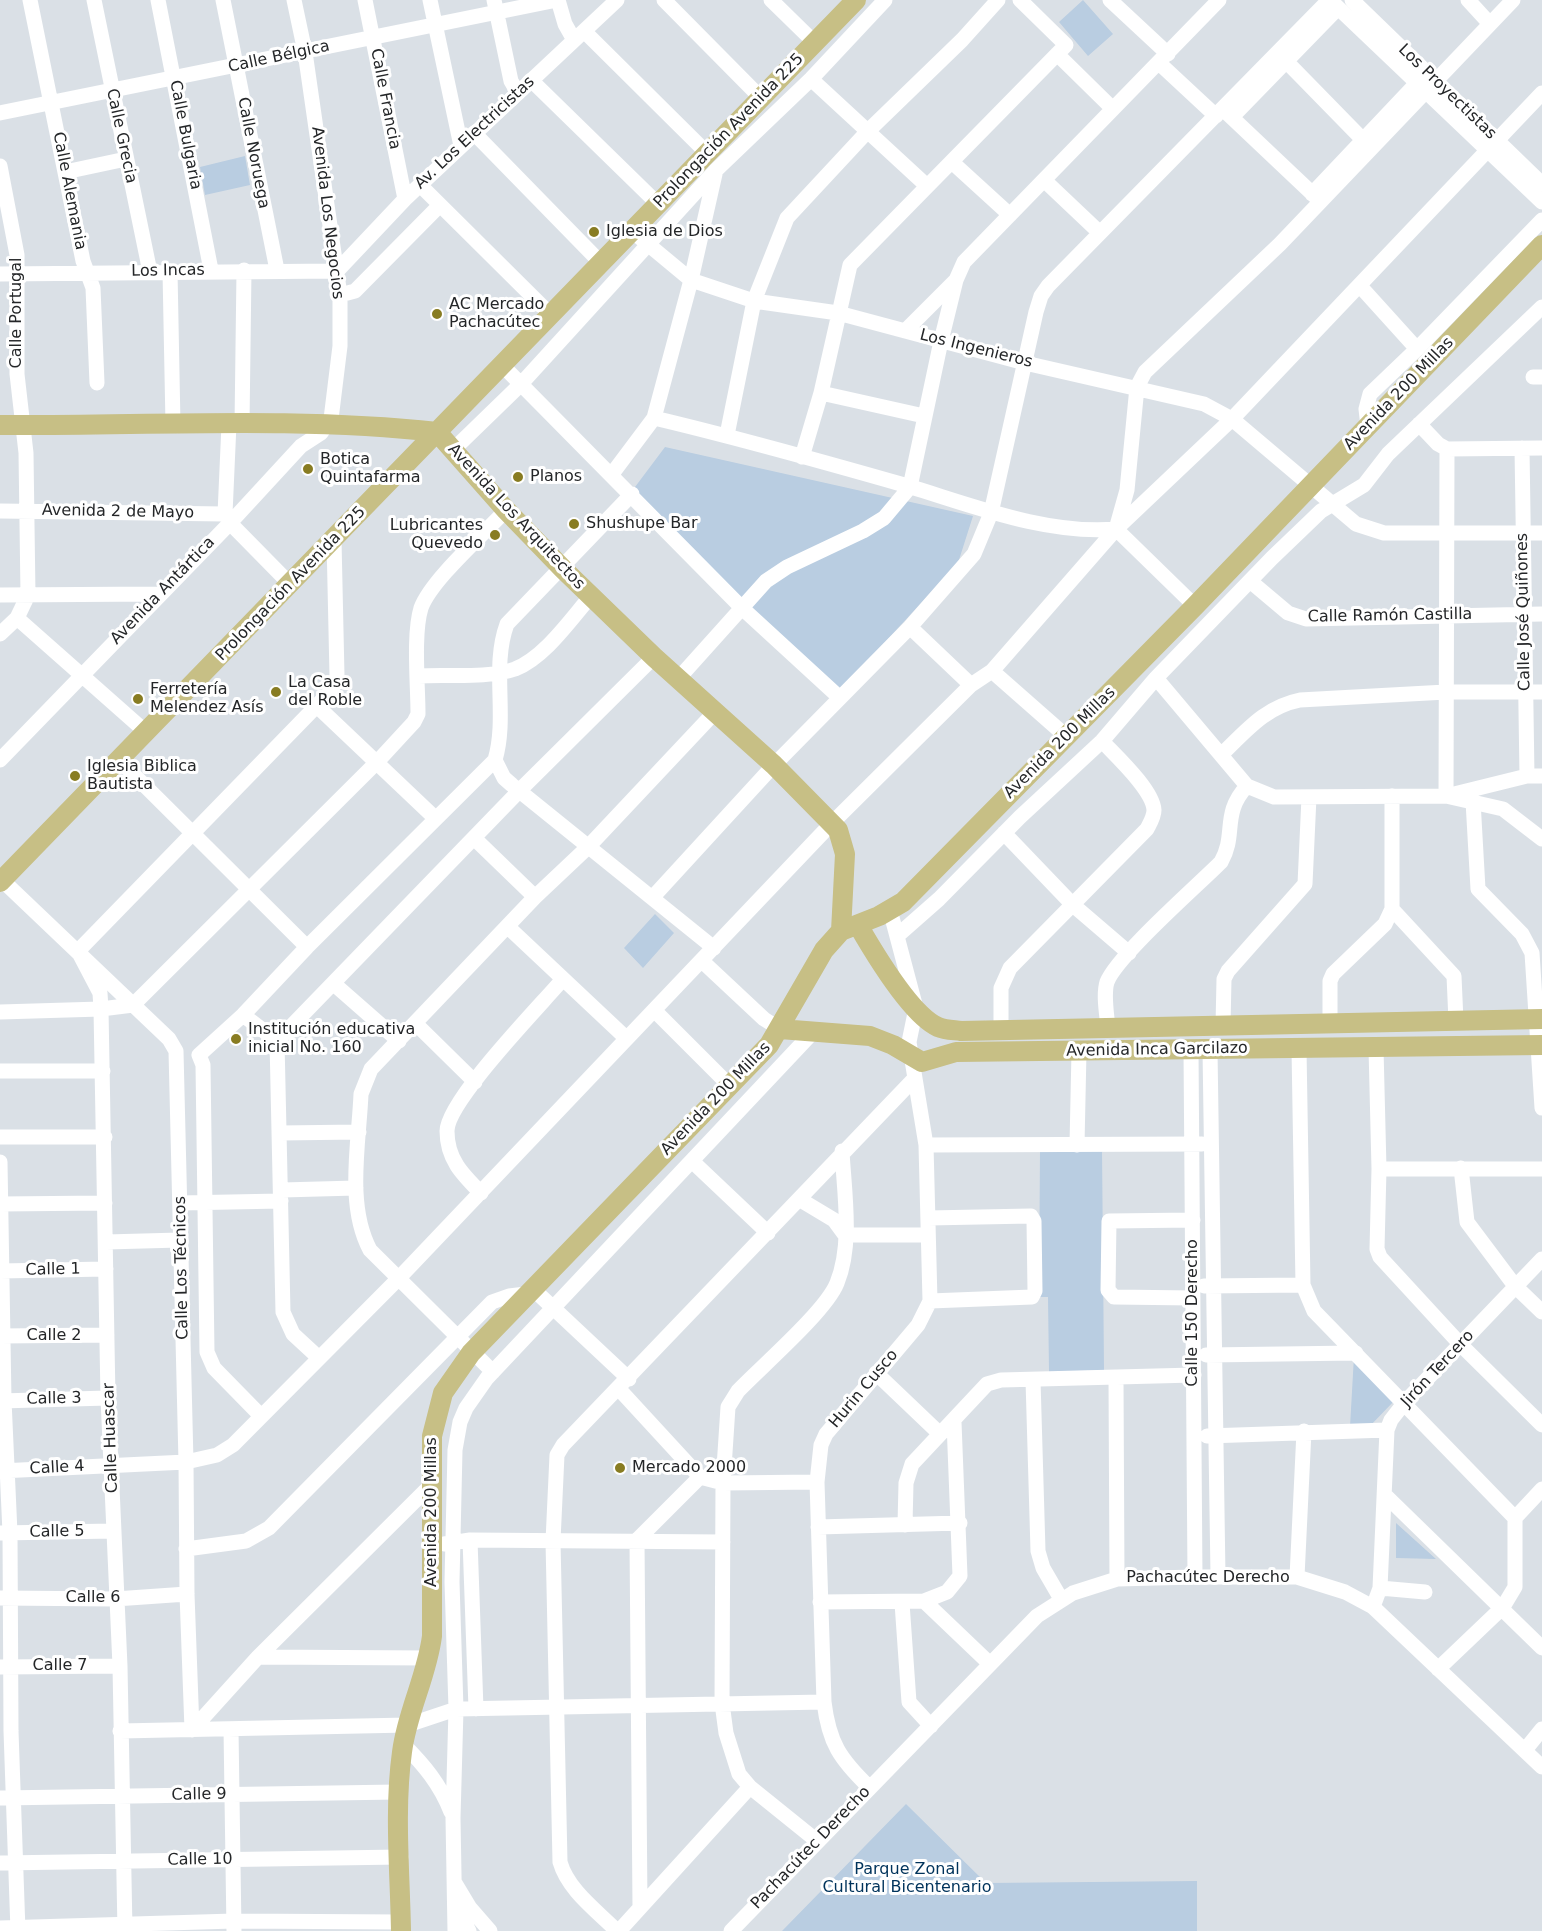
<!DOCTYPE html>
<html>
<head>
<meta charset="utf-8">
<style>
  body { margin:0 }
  canvas { display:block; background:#dae0e6 }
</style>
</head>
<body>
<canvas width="1542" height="1931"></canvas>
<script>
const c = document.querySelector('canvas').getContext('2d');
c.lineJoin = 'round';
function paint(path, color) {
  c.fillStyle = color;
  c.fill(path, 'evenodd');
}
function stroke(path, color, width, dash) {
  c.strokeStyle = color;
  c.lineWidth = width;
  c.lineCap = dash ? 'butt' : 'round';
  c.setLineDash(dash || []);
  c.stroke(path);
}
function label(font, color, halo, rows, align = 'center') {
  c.font = font + ' "DejaVu Sans",sans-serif';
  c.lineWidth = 6;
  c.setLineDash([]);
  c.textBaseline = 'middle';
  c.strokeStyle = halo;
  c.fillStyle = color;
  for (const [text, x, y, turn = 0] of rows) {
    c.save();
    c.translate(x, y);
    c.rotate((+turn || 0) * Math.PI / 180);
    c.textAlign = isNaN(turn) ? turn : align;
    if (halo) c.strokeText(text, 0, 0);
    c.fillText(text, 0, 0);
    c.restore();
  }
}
paint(new Path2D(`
  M1083,0L1113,34L1088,56L1059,22Z
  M245,156L250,185L205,195L200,167Z
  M665,447L973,516L958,563L840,691L629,495Z
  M655,914L674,933L643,968L624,948Z
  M1040,1148H1102L1104,1370L1049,1372L1048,1297H1039Z
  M1354,1356L1396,1399L1369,1427H1350Z
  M1396,1523L1436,1559L1396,1558Z
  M906,1804L986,1883L1197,1881V1931H782Z`), '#b9cde1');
stroke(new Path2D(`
  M30,0L83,261L93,288L97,383
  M94,0L150,272
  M158,0L211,270
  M223,0L277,270
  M365,0L405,199
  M430,0L461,146
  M494,0L511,81L518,93
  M558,0L565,24L574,40
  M664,0L761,98
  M771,0L814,42
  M1110,0L1168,54
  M1330,0L1542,202
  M1352,0L1542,184
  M1468,0L1490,24
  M584,31L707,153
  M1057,54L1113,109
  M1281,56L1369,146
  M1159,63L1216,116
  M811,79L927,186
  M531,80L658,204
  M1226,112L1318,199
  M0,113L557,0
  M1232,117L1338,8
  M474,133L601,263
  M953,163L1010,215
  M0,166L17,255V374L26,453L28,595L17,618L0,634
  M65,172L126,159
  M1044,180L1100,233
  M420,185L551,315
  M1312,194L1417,83
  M632,231L691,280L754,301L838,313L1025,363L1204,404L1232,419L1356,524L1384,533H1542
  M170,271L173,425
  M0,274L337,271L405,199L617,0
  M1360,286L1417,349L1370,394L1366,409L1368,426
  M340,295L355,291L440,205
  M905,331L956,280
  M1417,349L1542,220
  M502,365L742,608L840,698
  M1533,377H1542
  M821,393L924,416
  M654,418C739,438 824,462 908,486C974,506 1047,535 1116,529L1195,606
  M1419,424L1438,444L1447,449L1542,448
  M242,425L244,270
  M727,435L754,301L787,218L867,132L962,40L998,0
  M1522,448L1527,776
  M1447,449L1446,796L1527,776H1542
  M453,450L521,384L715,171L811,79L885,0
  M802,457L821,393L850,265L1066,45L1020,0
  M612,474L654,418L691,280L715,174
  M632,494L507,624C491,667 508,716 495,760L504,778L512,785L714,948
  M0,511L225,514L230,523L290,584
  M225,514L229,424
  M1116,529L1127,490L1137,387L1145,372L1280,244L1513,0
  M1250,581L1288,613L1306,619L1542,614
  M0,595L160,594
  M17,618L147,733
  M910,627L971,685
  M992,671L1067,737
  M418,676C448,674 486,679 515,669C545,657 570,620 591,596
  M1156,678L1247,786L1274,797L1446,796L1503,809L1542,839
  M678,679L766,581L787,567L863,531L884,518L910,487L941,341L956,280L964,262L1219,0
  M318,707L435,818
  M1221,755C1246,731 1265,707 1300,700L1446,692H1542
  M0,760L230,523L301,446L321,433L331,419L340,346V295L305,52L294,0
  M120,761L307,947
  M1392,796V909L1454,976L1456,1021
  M1473,801L1478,889L1522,934L1532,953L1542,1108
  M1004,833L1073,905L1129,953
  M474,838L535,897
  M2,880L169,1039L176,1051L186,1462L187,1594L192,1730
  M652,898L774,765L910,627L974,554L991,513L1036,312L1041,296L1048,286L1329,0
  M508,927L626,1038
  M897,936L939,899L1020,817L1102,741L1156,678L1272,558L1321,511L1364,485L1388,454L1542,307
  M702,961L764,1019L780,1029
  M334,984L399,1041
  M654,1010L730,1086
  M0,1012L101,1009L133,1005L378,761L414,722L418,714C418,685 413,634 421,608C431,580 484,534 506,510
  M243,1015L277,1041
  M416,1024L475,1082
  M1330,1024V981L1333,974L1385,924L1392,909
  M1223,1026L1224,979L1228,971L1305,884L1309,797
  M1108,1028C1107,1015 1103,995 1107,982C1117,956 1197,886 1221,862C1237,834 1221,814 1247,786
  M1001,1031V988L1010,968L1147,829C1150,823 1154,817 1154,810C1153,790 1116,756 1102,741
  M1376,1048L1379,1169L1377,1249L1380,1257L1461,1345L1542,1425
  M1299,1049L1303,1285L1314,1311L1515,1518
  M1191,1050L1195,1577
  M1210,1050L1218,1576
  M0,1071H103
  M280,1133L359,1132
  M0,1137H105
  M926,1145L1202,1144
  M1077,1145L1079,1051
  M0,1162L4,1400L10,1533L11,1731L18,1931
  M693,1162L768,1233
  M1461,1168L1467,1222L1515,1286L1542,1312
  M1379,1169H1542
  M282,1190L356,1188
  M481,1193C462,1174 447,1159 447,1131C447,1101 540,1006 563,979
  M799,1199L834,1220L845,1235H928
  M180,1203L281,1201
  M0,1204L105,1203
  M928,1218L1031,1216L1034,1221L1035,1291L1032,1297L930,1301
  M1193,1220L1109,1221L1108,1290L1114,1297L1193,1298
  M106,1242L180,1240
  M0,1271L106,1269
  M1204,1286L1303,1285
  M532,1288L629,1379
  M0,1336L107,1335
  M1206,1355L1356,1353
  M319,1358L293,1334L283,1312L277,1041L521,789L654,657
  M493,1372L370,1250C346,1205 359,1143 361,1094L371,1069L535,897L588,847L715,712
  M876,1373L940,1434
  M1116,1379L1117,1579
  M1033,1380L1038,1551L1043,1568L1061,1599
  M619,1389L700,1477L723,1483L817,1482
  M0,1401L108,1398
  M261,1416L214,1368L207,1352L203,1065L199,1055L243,1015L307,947L495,760
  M1207,1436L1387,1430
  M0,1471L186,1462L217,1455L233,1445L398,1279L832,823L971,685L992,671L1116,529L1232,419L1542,93
  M1385,1495L1542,1648
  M905,1525L906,1483L912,1464L987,1384L1001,1380L1194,1375
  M818,1527L960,1523
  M0,1533L113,1531
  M470,1540L476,1709
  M444,1544L470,1540L723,1542
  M186,1549L246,1541L269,1528L492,1302L509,1296L526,1294
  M1297,1577L1304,1431
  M1380,1588L1425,1592
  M0,1598L115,1599L187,1594
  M924,1601L989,1663
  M820,1602L924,1601L947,1592L960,1576L954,1422
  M902,1603L909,1702L931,1726
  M1373,1607L1380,1588L1387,1430L1391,1420L1405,1402L1542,1259
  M258,1657L428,1658
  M0,1667L120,1666
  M1438,1669L1503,1607L1515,1587V1518L1542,1489
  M231,1729L234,1931
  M192,1730L258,1657L431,1485
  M120,1731L408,1725L456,1709L824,1702
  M403,1744C424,1765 440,1784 451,1812
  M1525,1750L1542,1729
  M869,1787C840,1759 829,1743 824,1702L817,1482L821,1445L826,1434L918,1325L930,1301L926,1145L909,1042L916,1008L890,910
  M0,1798L398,1792
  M817,1841L750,1787L739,1774L726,1733L722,1703L723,1483L728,1407L738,1391C762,1366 826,1311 837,1283C853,1244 844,1191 842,1151
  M0,1863L401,1857
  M455,1883L470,1908L490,1931
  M457,1907L469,1931
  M640,1907L637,1540L700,1477
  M0,1928L234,1921L401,1922
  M125,1931L120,1666L108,1398L101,1009L100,993L78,951L332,690L337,676L334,540
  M455,1931L453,1818L456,1709L452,1582L455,1450L460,1422L466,1408L487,1378L813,1032
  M617,1931C596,1910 568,1890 560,1862L553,1541L557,1455L563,1445L915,1078
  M619,1931L750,1787
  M731,1931L1037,1616L1073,1593L1117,1579L1195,1577H1297L1345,1592L1373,1607L1542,1767`), '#fff', 15);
stroke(new Path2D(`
  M0,425C144,426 295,416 437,432L506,510L563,569L654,657L774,765L838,830L845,854L841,931
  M0,882L856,0
  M858,925C873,951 911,1015 938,1027C945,1030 954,1030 961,1031L1542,1019
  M780,1029L870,1036L893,1045L922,1062L956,1052L1542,1045
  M401,1931C400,1872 394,1810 402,1752C407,1712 427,1676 432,1636V1436L443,1393L471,1353L769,1045L824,950L841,931L879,916L903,902L1195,606L1542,245`), '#c7bf85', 20);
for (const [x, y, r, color] of [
  [594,232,6,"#887c22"],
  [437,314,6,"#887c22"],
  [308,469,6,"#887c22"],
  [518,477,6,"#887c22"],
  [574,524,6,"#887c22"],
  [495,535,6,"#887c22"],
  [276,692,6,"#887c22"],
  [138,699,6,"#887c22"],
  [75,776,6,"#887c22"],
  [236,1039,6,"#887c22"],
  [620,1468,6,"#887c22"]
]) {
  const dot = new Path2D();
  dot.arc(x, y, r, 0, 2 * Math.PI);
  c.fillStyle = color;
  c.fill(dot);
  stroke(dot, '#fff', 2);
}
label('16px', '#242628', '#fff', [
  ["Calle Bélgica",279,57,-12],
  ["Los Proyectistas",1447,92,44],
  ["Calle Francia",385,99,79],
  ["Prolongación Avenida 225",729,131,-46],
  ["Av. Los Electricistas",475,133,-43],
  ["Calle Bulgaria",185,135,79],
  ["Calle Grecia",121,136,78],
  ["Calle Noruega",253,153,79],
  ["Calle Alemania",69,191,79],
  ["Avenida Los Negocios",327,213,83],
  ["Los Incas",168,271,-1],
  ["Calle Portugal",17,313,-90],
  ["Los Ingenieros",976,349,14],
  ["Avenida 200 Millas",1399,394,-46],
  ["Avenida 2 de Mayo",118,512,1],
  ["Avenida Los Arquitectos",516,517,47],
  ["Prolongación Avenida 225",291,584,-46],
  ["Avenida Antártica",163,591,-46],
  ["Calle José Quiñones",1524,612,-91],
  ["Calle Ramón Castilla",1390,616,-1],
  ["Avenida 200 Millas",1060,743,-45],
  ["Avenida Inca Garcilazo",1157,1050,-1],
  ["Avenida 200 Millas",716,1099,-46],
  ["Calle Los Técnicos",182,1268,-91],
  ["Calle 1",53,1270,-1],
  ["Calle 150 Derecho",1193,1313,-90],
  ["Calle 2",54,1336],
  ["Jirón Tercero",1438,1369,-47],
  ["Hurin Cusco",864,1389,-50],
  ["Calle 3",54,1399,-1],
  ["Calle Huascar",111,1438,-92],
  ["Calle 4",57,1468,-3],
  ["Avenida 200 Millas",432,1512,-90],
  ["Calle 5",57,1532,-1],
  ["Pachacútec Derecho",1208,1578],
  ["Calle 6",93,1598],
  ["Calle 7",60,1666],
  ["Calle 9",199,1795,-1],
  ["Pachacútec Derecho",811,1848,-46],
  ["Calle 10",200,1860,-1]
]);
label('16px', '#242628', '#fff', [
  ["Iglesia de Dios",606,232],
  ["AC Mercado",449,305],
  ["Pachacútec",449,323],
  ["Botica",320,460],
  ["Quintafarma",320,478],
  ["Planos",530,477],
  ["Shushupe Bar",586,524],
  ["Lubricantes",483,526,"right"],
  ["Quevedo",483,544,"right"],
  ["La Casa",288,683],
  ["del Roble",288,701],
  ["Ferretería",150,690],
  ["Melendez Asís",150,708],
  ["Iglesia Biblica",87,767],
  ["Bautista",87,785],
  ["Institución educativa",248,1030],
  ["inicial No. 160",248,1048],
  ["Mercado 2000",632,1468]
], 'left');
label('16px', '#00335b', '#fff', [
  ["Parque Zonal",907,1870],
  ["Cultural Bicentenario",907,1888]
]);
</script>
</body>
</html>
